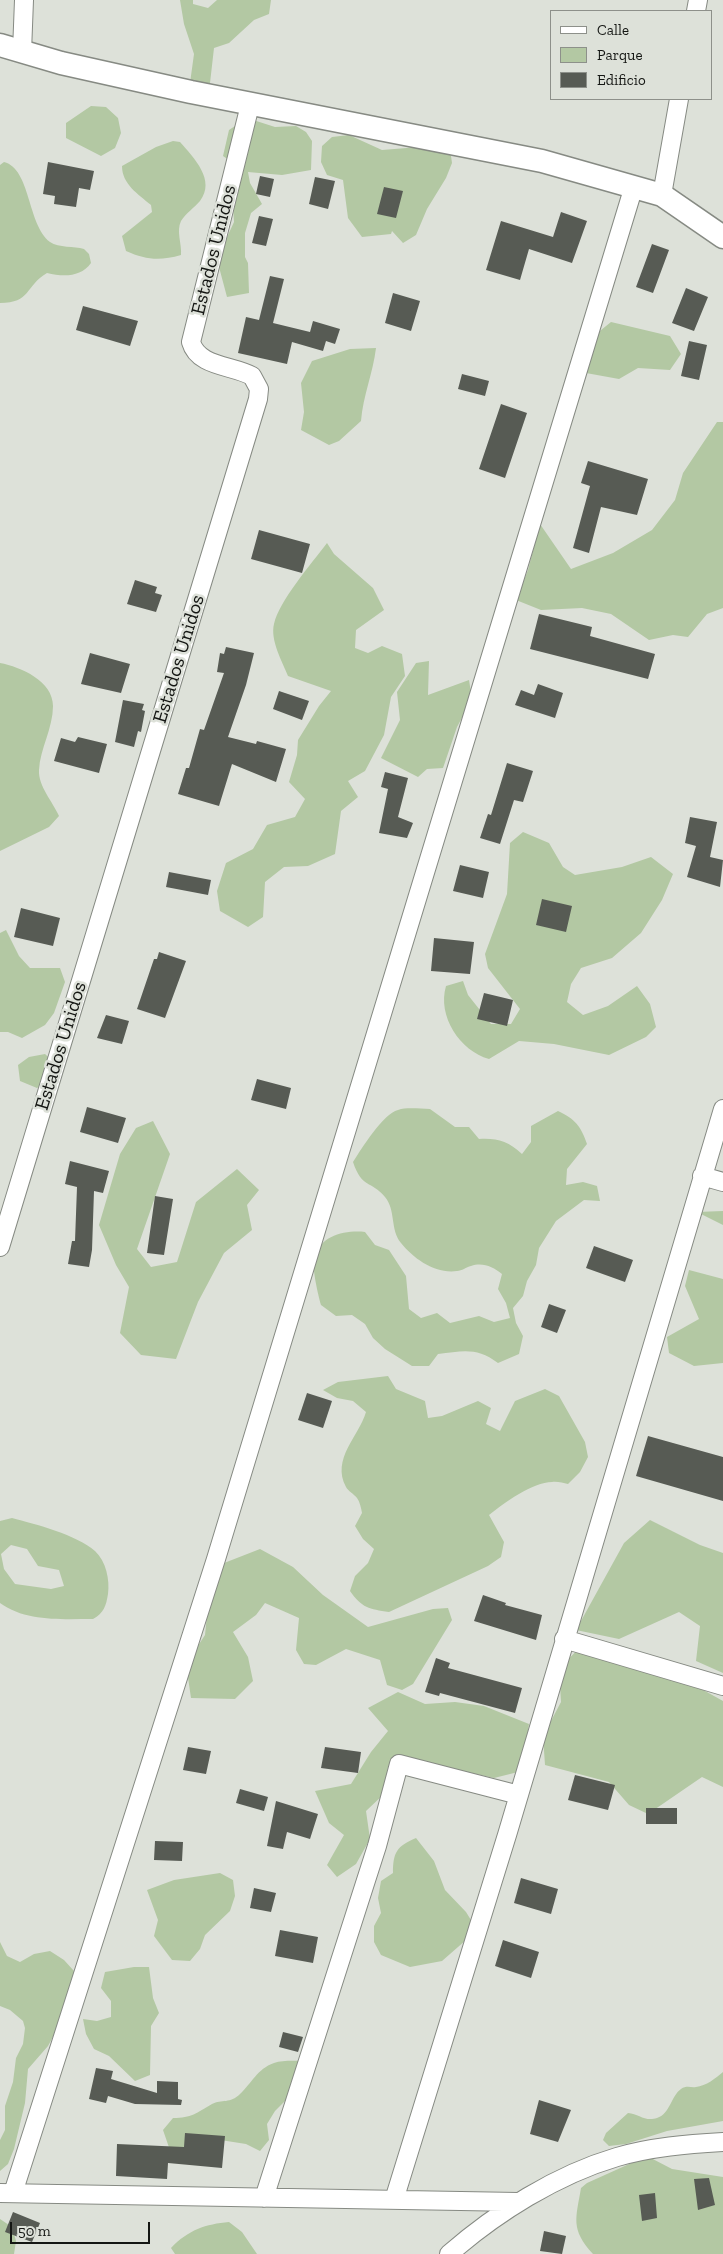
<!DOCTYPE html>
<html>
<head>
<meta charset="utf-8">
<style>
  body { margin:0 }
  #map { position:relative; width:723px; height:2254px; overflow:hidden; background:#dde1d9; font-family:"Zilla Slab",serif }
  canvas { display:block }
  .legend { position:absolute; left:550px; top:10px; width:162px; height:90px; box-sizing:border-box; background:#dde1d9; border:1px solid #8d908a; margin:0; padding:6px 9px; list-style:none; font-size:15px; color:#141613 }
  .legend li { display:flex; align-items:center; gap:10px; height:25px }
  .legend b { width:25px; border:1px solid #8d908a }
  .scale { position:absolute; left:10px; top:2222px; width:140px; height:22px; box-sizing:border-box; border:2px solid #141613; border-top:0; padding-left:6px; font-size:15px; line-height:18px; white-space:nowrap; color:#141613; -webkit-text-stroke:4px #dde1d9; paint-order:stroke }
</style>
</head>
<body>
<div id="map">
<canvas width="723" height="2254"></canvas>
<ul class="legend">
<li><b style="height:6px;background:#fff"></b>Calle</li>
<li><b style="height:14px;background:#b3c8a3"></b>Parque</li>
<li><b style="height:14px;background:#575b54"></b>Edificio</li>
</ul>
<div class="scale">50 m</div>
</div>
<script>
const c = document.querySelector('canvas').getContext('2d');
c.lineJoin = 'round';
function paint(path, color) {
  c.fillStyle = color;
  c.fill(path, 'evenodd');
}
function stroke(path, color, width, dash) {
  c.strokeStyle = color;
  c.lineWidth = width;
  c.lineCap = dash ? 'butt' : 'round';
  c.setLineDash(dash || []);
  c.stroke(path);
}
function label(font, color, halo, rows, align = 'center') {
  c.font = font + ' "Zilla Slab",serif';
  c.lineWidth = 5;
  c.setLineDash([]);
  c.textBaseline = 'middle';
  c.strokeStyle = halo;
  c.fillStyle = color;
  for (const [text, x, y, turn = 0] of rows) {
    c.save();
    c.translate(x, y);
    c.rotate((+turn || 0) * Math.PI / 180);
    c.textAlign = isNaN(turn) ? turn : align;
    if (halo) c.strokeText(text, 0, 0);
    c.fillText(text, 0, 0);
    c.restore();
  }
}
paint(new Path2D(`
  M180,0H193V4L208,8L217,0H271L269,14L254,20L229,43L214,48L210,83H190L194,54L184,24Z
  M91,106L106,107L118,118L121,133L115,148L101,156L66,138V123Z
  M247,118L275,127L296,126L306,132L312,141L311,170L282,175L248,172L250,183L262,204L251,213L245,233V257L248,263L249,293L227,297L219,267L223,246L234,222L232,189L239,167L223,156L229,130Z
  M349,135L382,150L419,147L450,149L452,163L446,178L427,209L416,235L403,243L392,231L391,234L362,237L348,218L343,180L327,175L321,162L322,146L332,137Z
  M173,141L180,142C194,158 216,180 200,201C194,208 186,213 181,221C176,231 182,244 181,255C160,261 146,260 126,251L122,236L152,212L151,205C138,194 122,184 122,166L156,147Z
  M4,162C31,169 27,224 50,242C59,248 74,246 84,249L89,254L91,263C81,277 64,277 47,273C25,286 31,303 0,303V165Z
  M611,322L670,336L681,354L670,370L638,368L619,379L586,373L590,339Z
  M376,348C373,373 363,396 361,421L339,441L329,445L301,430L304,412L301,383L312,361L350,349Z
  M717,422H723V608L707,614L688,637L673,635L649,640L611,614L582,608L541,610L516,600L528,570L540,524L571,569L613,553L652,530L675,500L683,473Z
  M327,543L334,554L373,588L384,610L356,630L355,648L368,653L382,646L402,654L405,676L391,697L384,735L365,771L348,781L358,797L341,811L335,854L308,866L284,867L265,882L263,917L248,927L220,911L217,891L226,863L253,849L267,825L295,817L305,799L289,782L297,755L298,740L319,706L331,691L288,676C282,661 270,640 274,624C279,601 312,563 327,543Z
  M429,661L428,695L469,680L472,699L457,727L443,768L427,769L418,777L381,758L400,720L397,692L416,663Z
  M0,663C21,667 53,681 53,706C53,728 40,749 39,770C38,786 53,802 59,816L49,827L0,851Z
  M523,832L549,843L563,867L575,875L622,867L651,857L673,874L662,900L641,933L612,958L581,968L571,984L567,1002L583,1015L608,1006L637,986L650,1004L656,1027L646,1037L609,1055L554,1044L519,1041L489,1059C460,1051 437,1016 446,986L463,981L468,995L491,1024H511L520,1009L488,968L485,954L507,894L510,843Z
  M6,930L19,956L30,968H60L65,982L54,1013L45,1025L22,1038L8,1032H0V933Z
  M45,1054L57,1065L51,1078L37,1088L20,1081L18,1065L29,1057Z
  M430,1109L455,1127H469L479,1139C497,1138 508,1141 522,1154L531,1142V1126L558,1111C575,1119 581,1126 587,1144L567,1169L566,1185L583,1182L597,1186L600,1201L584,1200L556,1221L539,1248L536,1265L527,1281L523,1296L513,1308L516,1323L523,1336L519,1354L498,1363C477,1347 463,1351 438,1354L429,1366H412L385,1349L373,1338L365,1324L352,1315L336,1316L321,1305C318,1294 312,1269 314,1258C320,1235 346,1230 365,1232L375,1245L389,1250L406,1276L409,1309L421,1318L437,1313L450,1323L479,1316L494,1322L510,1318L506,1303L498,1289L502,1274C493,1267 483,1262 471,1266C466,1267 462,1271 457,1271C435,1274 414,1259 401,1243C390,1230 396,1210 385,1197C371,1180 362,1189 353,1162C362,1148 383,1114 398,1110C407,1107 420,1109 430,1109Z
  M153,1121L170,1154L137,1249L151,1267L177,1262L196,1202L237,1169L259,1190L247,1205L252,1230L224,1253L198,1302L176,1359L141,1355L120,1333L129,1287L116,1265L99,1225L120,1154L136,1128Z
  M723,1211V1225L697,1212Z
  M689,1270L723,1279V1363L694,1366L669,1353L667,1337L699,1319L685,1286Z
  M388,1376L396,1389L425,1401L428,1418L442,1416L478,1401L491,1408L486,1424L500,1431L515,1401L545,1389L559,1396L585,1442L588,1457L580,1472L568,1484C563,1483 557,1481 552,1482C533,1482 504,1503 489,1515L504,1542L501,1557L488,1566L389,1612C369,1609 362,1608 350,1591L355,1576L368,1563L374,1549L363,1539L355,1526L362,1513C361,1508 360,1502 357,1498C354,1494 348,1491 346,1487C331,1459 359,1436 366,1412L353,1401L337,1398L323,1390L338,1382Z
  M12,1518C35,1524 77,1535 95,1551C106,1561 110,1580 108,1594C106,1606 104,1613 93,1619C62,1619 26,1622 0,1603V1521ZM11,1545L27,1549L38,1566L59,1570L64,1586L51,1589L15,1584L4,1569L1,1554Z
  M650,1520L700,1545L723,1553V1673L696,1661L700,1626L679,1612L619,1639L576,1630L624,1543Z
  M260,1549L293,1567L323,1595L368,1627L433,1609L448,1608L452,1620L413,1684L402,1690L387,1685L380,1660L346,1649L316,1665L304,1664L296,1650L299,1618L265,1603L256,1615L233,1632L248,1657L253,1681L235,1699L191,1698L186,1664L205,1635L211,1576L219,1565Z
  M584,1643L687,1681L723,1701V1787L702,1777L648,1814L629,1805L609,1782L545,1765L543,1736L561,1702L559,1669Z
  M398,1692L425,1704L455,1702L484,1706L529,1724L522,1771L494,1778L454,1769L388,1767L384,1794L366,1811L370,1839L356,1864L337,1877L327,1865L344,1835L329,1823L315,1791L351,1784L371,1752L388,1731L368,1708Z
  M416,1838L434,1861L445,1890L466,1912L474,1925L466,1940L442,1961L410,1967L381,1955L374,1942V1926L381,1913L378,1898L381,1881L393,1873C393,1852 397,1846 416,1838Z
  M220,1873L233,1880L235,1896L230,1911L205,1935L200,1949L190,1961L172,1960L154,1936L158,1920L147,1890L174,1880Z
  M0,1942L7,1956L20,1962L34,1954L50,1951L64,1960L74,1971L63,2018L48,2046L28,2069L25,2103L14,2149L8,2164L0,2171V2140L5,2130V2106L13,2082L16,2058L23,2044L25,2028L23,2021L10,2010L0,2006Z
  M134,1967H149L153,1998L159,2013L151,2026L150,2075L135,2081L109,2056L94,2049L86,2034L83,2019L97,2021L111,2017V2001L101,1988L105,1972Z
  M305,2061L298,2088L275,2111L267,2124L269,2140L260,2151L246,2144L214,2139L173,2159L163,2130L173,2118C192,2118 196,2113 212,2104C222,2099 230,2104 240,2094C252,2083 257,2069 274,2063C283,2060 295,2061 305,2061Z
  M723,2072V2121L667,2131L626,2144L609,2146L603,2140L606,2133L628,2113C639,2114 645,2122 657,2118C670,2114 671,2096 681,2089C687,2085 691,2088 696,2087C706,2086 716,2078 723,2072Z
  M647,2156L672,2169L723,2177V2254H593C570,2229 576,2218 581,2188L587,2183Z
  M0,2219L12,2227L16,2241L14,2254H0Z
  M229,2222L242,2232L257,2254H175L171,2248C188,2230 206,2224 229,2222Z`), '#b3c8a3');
paint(new Path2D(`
  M48,162L94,171L90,190L79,188L76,207L54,204L55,196L43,194Z
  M260,176L274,179L270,197L256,194Z
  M315,177L335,181L328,209L309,204Z
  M384,187L403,191L396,218L377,214Z
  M561,212L587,221L572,263L529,249L520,280L486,270L501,221L553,237Z
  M259,216L273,219L266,246L252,243Z
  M652,244L669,250L653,293L636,287Z
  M270,276L284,279L273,323L310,332L313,321L340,329L335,344L326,341L323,351L292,342L287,364L238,353L246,317L259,320Z
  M686,288L708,297L694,331L672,323Z
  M393,293L420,301L411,331L385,323Z
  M83,306L138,321L130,346L76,330Z
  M689,341L707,345L699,380L681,376Z
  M462,374L489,381L485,396L458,389Z
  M501,404L527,413L505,478L479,469Z
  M588,461L648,479L637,515L601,507L589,553L573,548L590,486L581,483Z
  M259,530L310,544L302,573L251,559Z
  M135,580L157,587L155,593L162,595L156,612L127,604Z
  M539,614L592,627L590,636L655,654L648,679L530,649Z
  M226,647L254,653L246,685L228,737L256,744L257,741L286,749L276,782L232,764L219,806L178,794L186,768H189L200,729L204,730L224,673L217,672L220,653L224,654Z
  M90,653L130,664L121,693L81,684Z
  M538,684L563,693L555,718L515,705L521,690L534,695Z
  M279,691L309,701L302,720L273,709Z
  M123,700L144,704L142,710L145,711L141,732L138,731L134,747L115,742Z
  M78,737L107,744L99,773L54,761L61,738L75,742Z
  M507,763L533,771L523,802L514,800L500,844L480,838L488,814L491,815Z
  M385,772L408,778L398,817L413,823L407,838L379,833L388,789L381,787Z
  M690,817L717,822L710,857L723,860L720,887L687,877L696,846L685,843Z
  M460,865L489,872L483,898L453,891Z
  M169,872L211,880L208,895L166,887Z
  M542,899L572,906L566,932L536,925Z
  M21,908L60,918L53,946L14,937Z
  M434,938L474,942L470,974L431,971Z
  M159,952L186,961L165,1018L137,1009L154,959H157Z
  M484,993L513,1000L507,1026L477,1019Z
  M106,1015L129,1021L122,1044L97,1038Z
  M257,1079L291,1088L286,1109L251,1100Z
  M87,1107L126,1118L118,1143L80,1132Z
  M70,1161L109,1171L103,1193L94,1191L92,1250L89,1267L68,1264L72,1241H75L77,1187L65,1184Z
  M155,1196L173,1199L164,1255L147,1253Z
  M594,1246L633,1260L625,1282L586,1268Z
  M549,1304L566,1310L557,1333L541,1327Z
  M307,1393L332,1401L323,1428L298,1420Z
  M648,1436L723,1457V1501L636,1476Z
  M483,1595L506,1603L505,1605L542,1615L536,1640L474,1621Z
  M436,1658L450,1663L448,1668L522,1688L515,1713L440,1693L439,1696L425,1692Z
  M188,1747L211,1751L206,1774L183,1770Z
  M325,1747L361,1752L358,1773L321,1768Z
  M575,1775L615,1785L608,1810L568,1800Z
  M240,1789L268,1797L264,1811L236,1803Z
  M276,1801L318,1814L310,1839L287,1832L283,1849L267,1846Z
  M646,1808H677V1824H646Z
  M155,1841L183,1842L182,1861L154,1860Z
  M521,1878L558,1889L551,1914L514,1903Z
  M254,1888L276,1893L271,1912L250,1908Z
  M280,1930L318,1937L313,1963L275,1956Z
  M503,1940L539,1952L531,1978L495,1966Z
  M283,2032L303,2037L298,2052L279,2047Z
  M96,2068L113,2071L111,2079L157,2093V2081L178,2082V2099L182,2100L181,2105L135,2104L108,2096L106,2103L89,2099Z
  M539,2100L571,2110L558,2142L530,2134Z
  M185,2133L225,2136L222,2168L168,2163L167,2179L116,2176L117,2144L184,2147Z
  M709,2178L715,2205L698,2210L694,2179Z
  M655,2193L657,2218L642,2221L639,2195Z
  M13,2212L40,2223L32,2242L5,2232Z
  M544,2231L566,2236L562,2254L540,2251Z`), '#575b54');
const minor = new Path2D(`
  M696,11L698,0
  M22,52L24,0
  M662,195L679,99
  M702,1176L723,1182
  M0,1247L258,399L259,389L252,376C232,365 198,367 191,342L250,105
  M564,1639L723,1686
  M0,2193L518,2202
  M13,2193L216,1559L634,186
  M264,2198L377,1846L399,1764L519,1795
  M394,2200L507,1835L723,1109
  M449,2254C496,2213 556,2175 617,2157C651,2147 688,2144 723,2142`);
const tertiary = new Path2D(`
  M0,45L61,63L191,92L542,161L662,195L723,237`);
stroke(minor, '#868a83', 20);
stroke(tertiary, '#868a83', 25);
stroke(minor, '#fff', 18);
stroke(tertiary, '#fff', 22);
label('20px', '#141613', '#dde1d9', [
  ["Estados Unidos",214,250,-76],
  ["Estados Unidos",179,659,-73],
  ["Estados Unidos",61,1046,-73]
]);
</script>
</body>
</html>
